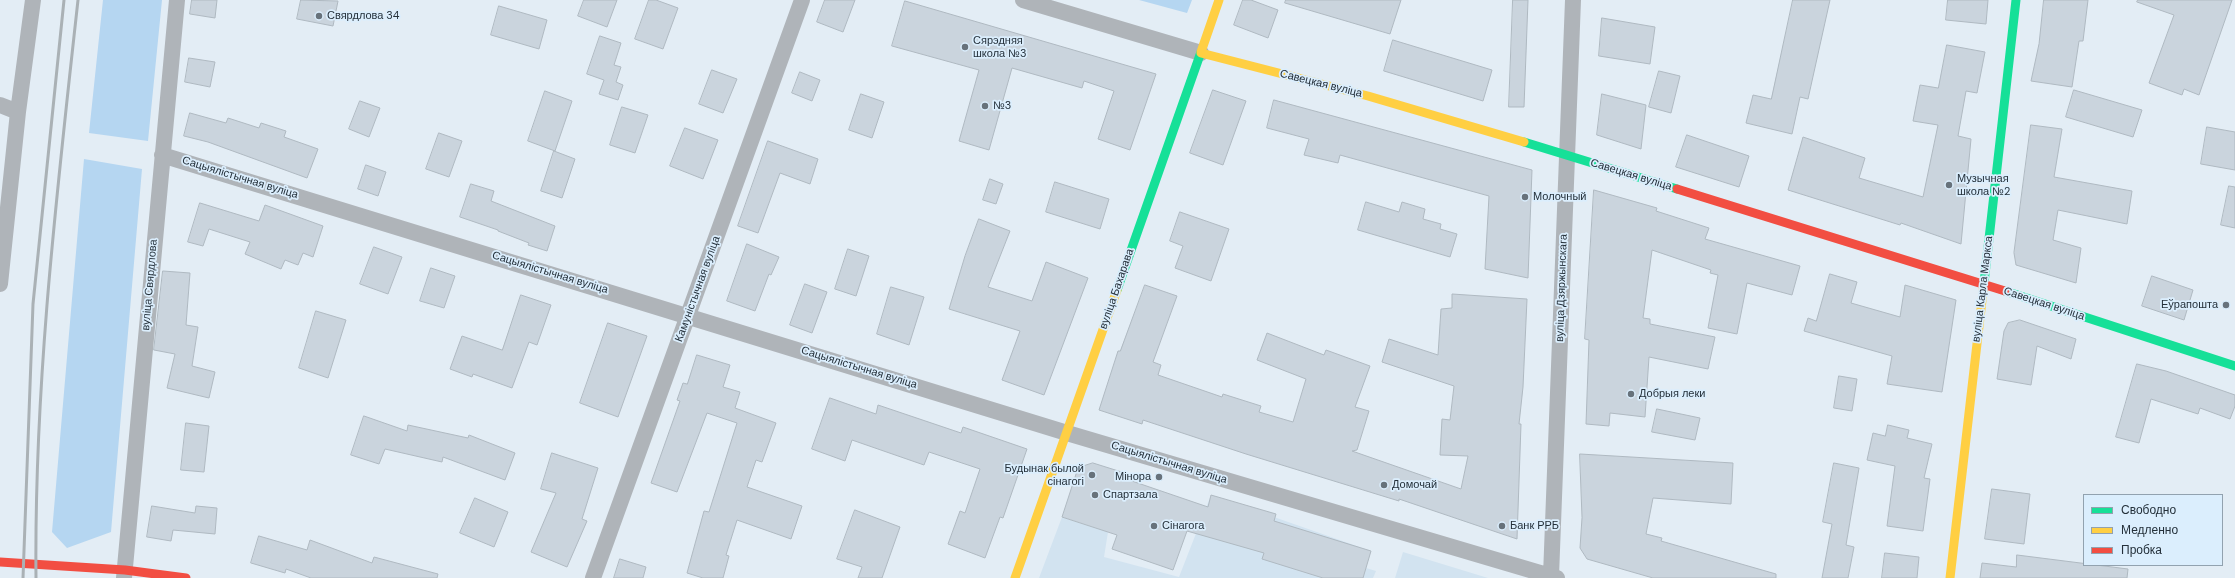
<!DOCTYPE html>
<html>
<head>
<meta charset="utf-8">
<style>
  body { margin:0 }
  #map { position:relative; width:2235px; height:578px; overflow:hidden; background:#e3edf5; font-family:"DM Sans",sans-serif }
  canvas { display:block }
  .legend { position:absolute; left:2083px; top:494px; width:140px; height:72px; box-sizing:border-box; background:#dbeefd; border:1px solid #92a2af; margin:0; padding:5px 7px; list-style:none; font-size:12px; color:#24303a }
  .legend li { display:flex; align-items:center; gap:8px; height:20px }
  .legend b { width:20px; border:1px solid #92a2af }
</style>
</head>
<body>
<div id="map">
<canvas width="2235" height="578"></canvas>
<ul class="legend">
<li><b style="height:5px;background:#16e098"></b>Свободно</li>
<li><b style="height:5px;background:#ffcf43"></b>Медленно</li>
<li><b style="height:5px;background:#f24e42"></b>Пробка</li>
</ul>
</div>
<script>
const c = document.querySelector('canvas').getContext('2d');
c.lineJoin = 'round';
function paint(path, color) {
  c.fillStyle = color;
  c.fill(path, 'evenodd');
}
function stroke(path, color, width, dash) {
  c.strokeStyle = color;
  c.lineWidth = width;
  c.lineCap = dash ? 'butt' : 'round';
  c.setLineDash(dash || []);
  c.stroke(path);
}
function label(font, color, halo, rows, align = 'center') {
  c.font = font + ' "DM Sans",sans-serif';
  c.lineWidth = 3.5;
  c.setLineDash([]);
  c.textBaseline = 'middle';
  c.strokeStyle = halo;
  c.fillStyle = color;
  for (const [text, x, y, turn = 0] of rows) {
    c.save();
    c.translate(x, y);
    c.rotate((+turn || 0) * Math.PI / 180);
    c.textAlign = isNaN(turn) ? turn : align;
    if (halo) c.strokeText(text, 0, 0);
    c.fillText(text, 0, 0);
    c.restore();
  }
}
paint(new Path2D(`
  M1211,495L1371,551L1366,568L1376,571L1373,578H1039L1062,517L1108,532L1104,557L1179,577Z
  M1403,552L1488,578H1395Z`), '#d2e3f0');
paint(new Path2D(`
  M103,0H162L148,141L89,133Z
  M1139,0H1192L1187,13Z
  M84,159L142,169L111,532L67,548L52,532Z`), '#b5d6f1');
const building = new Path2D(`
  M192,0H217L215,18L190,14Z
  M301,0L338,1L333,26L297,19Z
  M584,0H617L607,27L578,16Z
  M649,0H656L678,8L663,49L635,39Z
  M825,0H855L843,32L817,22Z
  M1243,0H1251L1278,10L1268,38L1234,25Z
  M1286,0H1401L1390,34L1285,3Z
  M1513,0H1528L1524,107H1509Z
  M1793,0H1830L1808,99L1800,97L1792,134L1746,123L1753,95L1771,99Z
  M1948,0H1988L1986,24L1946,20Z
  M2044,0H2088L2083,41H2079L2072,87L2031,81L2039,44Z
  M2138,0H2232L2199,95L2184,89L2182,95L2149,83L2174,15L2137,2Z
  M905,1L1156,74L1130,150L1098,139L1114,91L1084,81L1082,88L1012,68L989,150L959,141L979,70L892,46Z
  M499,6L547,20L539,49L491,35Z
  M1602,18L1655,27L1650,64L1599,56Z
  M600,36L621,43L614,65L621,67L616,82L623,85L618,100L599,94L604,80L587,74Z
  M1393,40L1492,70L1483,101L1384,71Z
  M1947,45L1985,52L1977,93L1966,91L1958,136L1971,139L1961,244L1901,223L1900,225L1788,190L1803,137L1865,158L1859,178L1923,197L1938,125L1913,121L1920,85L1938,88Z
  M189,58L215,62L210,87L185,82Z
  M712,70L737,79L723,113L699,104Z
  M1659,71L1680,76L1671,113L1649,107Z
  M800,72L820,80L812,101L792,93Z
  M1213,90L1246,101L1223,165L1190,153Z
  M2074,90L2142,110L2133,137L2066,117Z
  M545,91L572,101L555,151L528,141Z
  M861,94L884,102L872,138L849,130Z
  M1602,94L1646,105L1641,149L1597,135Z
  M1274,100L1532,170L1528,278L1485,269L1489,196L1340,155L1338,163L1304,155L1309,139L1267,128Z
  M360,101L380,108L369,137L349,129Z
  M622,107L648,115L635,153L610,145Z
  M190,113L226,123L228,118L259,128L261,123L286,131L284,137L318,149L307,178L208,142L184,136Z
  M2031,125L2062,129L2054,177L2132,191L2127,224L2058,210L2053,240L2081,248L2076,283L2016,265L2014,253Z
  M2207,127L2235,132V170L2201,164Z
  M685,128L718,140L703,179L670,166Z
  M439,133L462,141L449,177L426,169Z
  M1687,135L1749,156L1739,187L1676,167Z
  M768,141L818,159L810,184L780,173L758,233L738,226Z
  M554,151L575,159L562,198L541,191Z
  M366,165L386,172L378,196L358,189Z
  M990,179L1003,184L996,204L983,200Z
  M1055,182L1109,199L1100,229L1046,212Z
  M471,184L494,191L491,201L555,226L547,251L528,245L529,243L498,231V230L460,217Z
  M2229,186L2235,187V228L2221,225Z
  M1594,190L1657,208L1656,211L1709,228L1705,239L1800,266L1792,295L1747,283L1737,334L1708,328L1718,275L1710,273L1711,270L1652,250L1643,318L1650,319V324L1715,337L1708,369L1649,357L1645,417L1610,413L1609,426L1586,424L1589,340L1585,339Z
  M1366,202L1399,212L1402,202L1425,209L1423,219L1441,224L1440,229L1457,234L1450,257L1358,230Z
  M200,203L259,221L265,205L323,226L313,257L303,253L298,265L285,260L281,269L245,254L250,242L209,229L203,246L188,242Z
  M1180,212L1229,229L1211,281L1175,268L1183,246L1170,241Z
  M979,219L1010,231L988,287L1032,301L1046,262L1088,278L1044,395L1002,380L1020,331L949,309L965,256Z
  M747,244L779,257L771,275L769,274L755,311L727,301Z
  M374,247L402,257L388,294L360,284Z
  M848,249L869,256L856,296L835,289Z
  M431,268L455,276L444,308L420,301Z
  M163,271L190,273L186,325L198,327L192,366L215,372L209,398L167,388L175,354L154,350Z
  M1830,274L1857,282L1851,303L1900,317L1905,285L1956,300L1942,392L1887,384L1892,356L1804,331L1808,318L1816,321Z
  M2152,276L2193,290L2184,320L2142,306Z
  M805,284L827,292L812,333L790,325Z
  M1145,285L1177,296L1153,362L1161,365L1158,375L1222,397L1223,394L1261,406L1259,412L1293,422L1306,379L1257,360L1267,333L1324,355L1326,350L1370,366L1355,407L1369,411L1357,450L1352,451L1461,489L1468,456L1440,455L1442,419L1450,420L1454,386L1382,362L1389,339L1438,355L1441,309L1452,308V294L1527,299L1523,387L1519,424H1521L1517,539L1399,499V501L1246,454L1143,420L1142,424L1099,410L1118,351H1120Z
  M891,287L924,297L909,345L877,334Z
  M521,295L551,305L537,345L529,342L512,388L473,374L472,377L450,369L462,336L502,350Z
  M316,311L346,320L328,378L299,368Z
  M2020,320L2076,339L2071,359L2037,346L2031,385L1997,379L2004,331L2008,323Z
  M608,323L647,336L618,417L580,403Z
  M697,355L730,365L723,387L740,392L735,408L776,423L762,462L756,460L747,487L802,506L791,539L737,520L726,555L729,556L723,578H703L687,573L704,511L709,512L737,423L707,413L677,492L651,483L680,401L677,400L683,383L687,384Z
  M2137,364L2166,371L2235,395V406L2230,419L2200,408L2198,414L2151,399L2139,443L2116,437Z
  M1839,376L1857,379L1852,411L1834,408Z
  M830,398L876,414L878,405L961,433L963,427L1027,449L1003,518L1000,517L985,558L948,544L960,511L965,513L980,469L929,452L924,465L852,440L845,461L812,449Z
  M1657,409L1700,418L1695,440L1652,432Z
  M364,416L407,431L408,425L468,438L469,435L515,453L505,480L443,457L442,462L385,449L379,464L351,455Z
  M186,423L209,426L204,472L181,470Z
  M1888,425L1909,430L1907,438L1932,444L1924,478L1930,479L1923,531L1887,526L1895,466L1867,460L1873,433L1885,436Z
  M552,453L598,468L582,519L587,521L567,567L531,552L556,493L541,489Z
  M1580,454L1733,463L1731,504L1653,498L1646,534L1662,538L1661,541L1776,574V578H1653L1587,559L1580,548L1582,518Z
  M1093,463L1128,474L1126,479L1208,507L1211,495L1276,514L1274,521L1371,551L1363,578H1323L1262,559L1264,553L1187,531L1173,570L1112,549L1117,535L1062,517L1078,468Z
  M1834,463L1859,468L1846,545L1854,547L1848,578H1822L1832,524L1823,522Z
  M1992,489L2030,494L2024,544L1985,539Z
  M475,498L508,512L494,547L460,533Z
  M152,506L195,513L196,506L217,508L215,534L173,530L171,541L147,537Z
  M855,510L900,527L882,578H858L862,567L837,559Z
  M259,536L307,550L310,540L372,563L374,557L438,574L437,578H311L286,569L285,573L251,563Z
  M1885,553L1919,557L1917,578H1882Z
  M2017,555L2128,569L2127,578H1980L1982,563L2016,567Z
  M620,559L646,567L643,578H614Z`);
paint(building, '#cad4dd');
stroke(building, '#afb9c1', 1);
stroke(new Path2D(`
  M1023,0L1201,53
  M0,105L18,112
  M162,155L1067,433L1557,578
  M0,284L18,112L33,0
  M1551,576L1573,0
  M124,578L177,0
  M593,578L802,0`), '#afb4b9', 16);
stroke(new Path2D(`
  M1524,142L1677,189
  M1984,283L2016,0
  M1117,290L1201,52
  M2005,291L2235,366`), '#16e098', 9);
stroke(new Path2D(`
  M1201,52L1219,0
  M1201,53L1368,96L1524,142
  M1015,578L1117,290
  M1950,578L1984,283`), '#ffcf43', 9);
stroke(new Path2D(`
  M1677,189L2005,291
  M0,562L125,570L186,578`), '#f24e42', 9);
stroke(new Path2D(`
  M23,578L33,304L64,0
  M36,578C34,385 57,191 78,0`), '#aab1b5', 3);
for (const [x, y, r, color] of [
  [319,16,4,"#67727b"],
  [965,47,4,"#67727b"],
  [985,106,4,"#67727b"],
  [1949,185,4,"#67727b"],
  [1525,197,4,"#67727b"],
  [2226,305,4,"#67727b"],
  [1631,394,4,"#67727b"],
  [1092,475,4,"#67727b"],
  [1159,477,4,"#67727b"],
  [1384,485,4,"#67727b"],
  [1095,495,4,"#67727b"],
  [1154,526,4,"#67727b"],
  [1502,526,4,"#67727b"]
]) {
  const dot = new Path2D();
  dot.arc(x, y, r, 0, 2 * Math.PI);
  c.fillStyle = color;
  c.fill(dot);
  stroke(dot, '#dbeefd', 1.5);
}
label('11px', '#24303a', '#dbeefd', [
  ["Свярдлова 34",327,16],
  ["Сярэдняя",973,41],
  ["школа №3",973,54],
  ["№3",993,106],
  ["Музычная",1957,179],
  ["школа №2",1957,192],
  ["Молочный",1533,197],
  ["Еўрапошта",2218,305,"right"],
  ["Добрыя леки",1639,394],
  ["Будынак былой",1084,469,"right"],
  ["сінагогі",1084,482,"right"],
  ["Мінора",1151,477,"right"],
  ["Домочай",1392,485],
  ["Спартзала",1103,495],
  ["Сінагога",1162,526],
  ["Банк РРБ",1510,526]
], 'left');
label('11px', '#24303a', '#dbeefd', [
  ["Савецкая вуліца",1321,84,14],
  ["Савецкая вуліца",1631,175,17],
  ["Сацыялістычная вуліца",240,178,17],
  ["Сацыялістычная вуліца",550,273,17],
  ["вуліца Свярдлова",150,285,-85],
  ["вуліца Дзяржынскага",1562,288,-88],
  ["Камуністычная вуліца",698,289,-70],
  ["вуліца Бахарава",1117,289,-71],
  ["вуліца Карла Маркса",1983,289,-83],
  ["Савецкая вуліца",2044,304,18],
  ["Сацыялістычная вуліца",859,368,17],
  ["Сацыялістычная вуліца",1169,463,17]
]);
</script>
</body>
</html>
